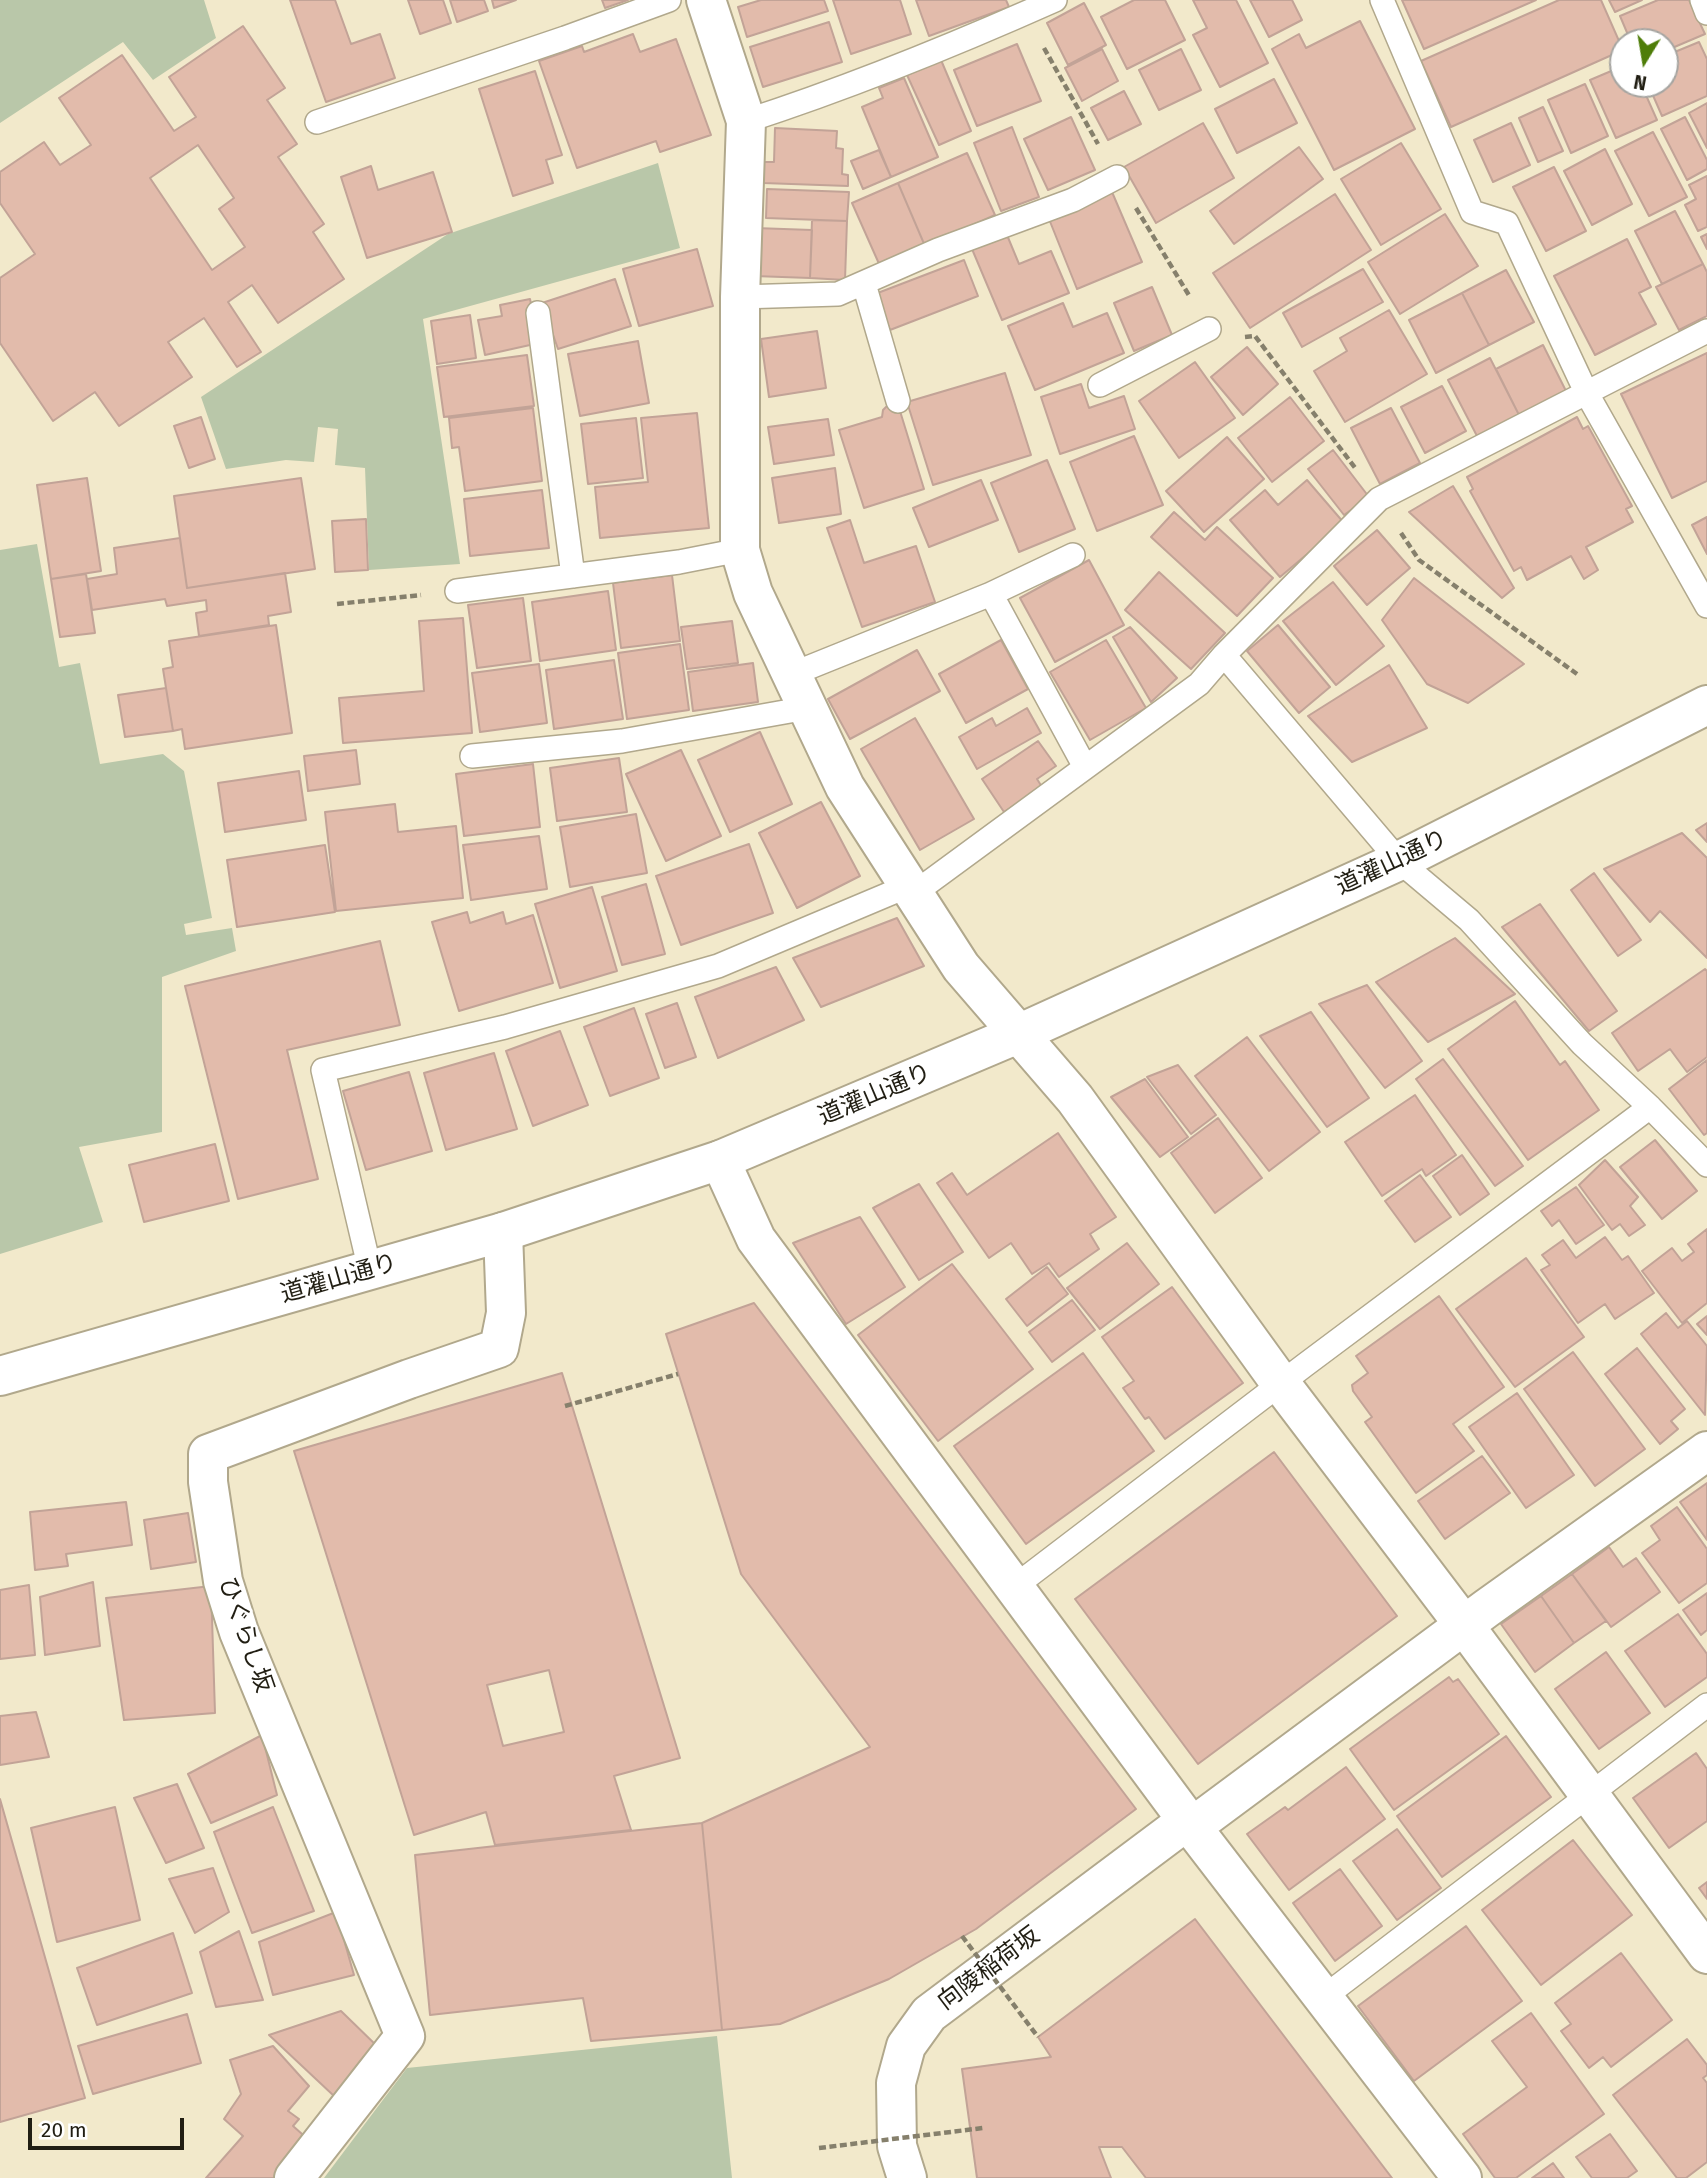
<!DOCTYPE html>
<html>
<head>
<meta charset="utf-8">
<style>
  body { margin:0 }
  #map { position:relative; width:1707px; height:2178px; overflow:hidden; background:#f2e9cb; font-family:"Fira Sans",sans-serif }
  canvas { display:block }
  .north { position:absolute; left:1609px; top:28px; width:70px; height:70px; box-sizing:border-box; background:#fff; border:2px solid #a6a5a1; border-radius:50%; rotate:191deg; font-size:19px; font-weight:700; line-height:28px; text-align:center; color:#211e13 }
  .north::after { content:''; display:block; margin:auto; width:24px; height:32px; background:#4e7d08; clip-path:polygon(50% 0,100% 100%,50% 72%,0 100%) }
  .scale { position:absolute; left:28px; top:2118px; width:156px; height:32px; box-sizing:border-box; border:4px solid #211e13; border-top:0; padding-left:9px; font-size:21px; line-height:24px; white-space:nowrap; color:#211e13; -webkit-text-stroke:5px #fff; paint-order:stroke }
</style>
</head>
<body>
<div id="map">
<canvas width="1707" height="2178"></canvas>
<div class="north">N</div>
<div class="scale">20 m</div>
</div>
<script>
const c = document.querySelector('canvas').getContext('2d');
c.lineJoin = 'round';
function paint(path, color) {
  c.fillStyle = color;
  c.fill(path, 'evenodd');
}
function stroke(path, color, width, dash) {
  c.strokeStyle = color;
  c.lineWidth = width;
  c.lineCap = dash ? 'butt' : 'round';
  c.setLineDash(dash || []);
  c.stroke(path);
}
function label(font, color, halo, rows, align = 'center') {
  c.font = font + ' "Fira Sans","Noto Sans JP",sans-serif';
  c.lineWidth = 5;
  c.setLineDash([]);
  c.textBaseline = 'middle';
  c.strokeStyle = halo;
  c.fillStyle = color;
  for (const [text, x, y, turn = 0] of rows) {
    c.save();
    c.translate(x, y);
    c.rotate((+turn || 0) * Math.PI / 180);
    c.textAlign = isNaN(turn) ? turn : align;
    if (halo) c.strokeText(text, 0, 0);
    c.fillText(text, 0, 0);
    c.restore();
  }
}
paint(new Path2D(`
  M0,0H204L216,38L153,80L123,42L0,123Z
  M658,163L680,248L423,319L460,564L369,570L365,468L335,465L338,429L318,427L314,462L286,460L226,469L201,397L448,234Z
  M37,544L59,667L80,663L100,764L163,754L184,771L212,918L184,924L186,935L232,928L236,951L162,977V1132L79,1147L103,1222L0,1254V550Z
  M717,2036L732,2178H324L407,2068Z`), '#b9c7a9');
const building = new Path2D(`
  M290,0H335L351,44L380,34L395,78L326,102Z
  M408,0H443L451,23L420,34Z
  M450,0H484L488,11L457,22Z
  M492,0H516L494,8Z
  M602,0H628L605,8Z
  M761,0H824L828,11L747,37L738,7Z
  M833,0H900L911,34L851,54Z
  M916,0H1006L1009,7L929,36Z
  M1134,0H1165L1185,40L1127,69L1101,17Z
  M1193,0H1236L1268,63L1220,87L1193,35L1207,28Z
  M1250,0H1292L1302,20L1269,37Z
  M1402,0H1536L1424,49Z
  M1559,0H1601L1623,50L1451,127L1421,61Z
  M1609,0H1642L1615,12Z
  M1658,0H1689L1705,34L1665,51V42H1631L1620,16Z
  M1084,3L1106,45L1068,65L1047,23Z
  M1360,21L1415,129L1334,170L1272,49L1299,34L1306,48Z
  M829,22L842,62L763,87L750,47Z
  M243,26L285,88L267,100L297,144L278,157L324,224L313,232L344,279L278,323L252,285L228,302L261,352L237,367L204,318L168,342L192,377L119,426L95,392L53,421L0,343V278L35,254L0,203V172L44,142L60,165L91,145L59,98L122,55L174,131L196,117L169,77ZM198,145L234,198L219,209L245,247L212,270L150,178Z
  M633,34L640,52L676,39L711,135L660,152L656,141L577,168L539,61L582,46L584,52Z
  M1699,42L1707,59V96L1662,116L1648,84H1665V56Z
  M1017,44L1041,101L977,126L954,70Z
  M1102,49L1118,81L1082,101L1065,68Z
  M1181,49L1201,90L1159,110L1139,70Z
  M941,60L971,131L939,145L907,75Z
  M1623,66V84H1641L1657,120L1616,138L1590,80Z
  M535,71L562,155L546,160L553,183L513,196L479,89Z
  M904,78L938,157L891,177L862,107L883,98L879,88Z
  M1274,79L1297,123L1237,153L1215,109Z
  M1585,84L1608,136L1571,153L1548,100Z
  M1124,91L1141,124L1108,140L1091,108Z
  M1707,103V148L1689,113Z
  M1543,107L1563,151L1538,162L1519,118Z
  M1071,117L1095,170L1048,190L1024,139Z
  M1685,117L1707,160V169L1687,180L1661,129Z
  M1203,123L1234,178L1156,223L1124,167Z
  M1511,123L1530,165L1493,182L1474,140Z
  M1012,127L1039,197L1001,211L974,143Z
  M775,128L837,131L836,148L843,149L842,174L848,175V186L763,183L764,162H774Z
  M1653,132L1687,197L1649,216L1615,151Z
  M1401,143L1441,209L1381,245L1341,179Z
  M1299,147L1323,179L1234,244L1210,211Z
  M1605,149L1632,204L1592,225L1564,171Z
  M879,150L891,177L863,189L851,161Z
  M967,153L995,215L925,246L898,183Z
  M371,166L378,190L433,172L452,232L367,258L341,177Z
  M1554,167L1586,231L1546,251L1513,187Z
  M1707,176V227L1698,231L1685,205L1696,199L1689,185Z
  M898,183L925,246L880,266L852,203Z
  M767,189L849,192L847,221L766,218Z
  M1112,192L1142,262L1077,289L1049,219Z
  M1335,194L1371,250L1250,328L1213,273Z
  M1675,211L1703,264L1662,284L1635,231Z
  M1445,214L1478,266L1400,314L1368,262Z
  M812,220L847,221L845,280L810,278Z
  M755,228L812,230L810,278L754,276Z
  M1707,234V249L1701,237Z
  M1007,235L1019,264L1051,251L1069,293L1002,320L972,249Z
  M1627,239L1651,287L1639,293L1656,324L1595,355L1554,276Z
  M697,249L713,306L639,326L623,269Z
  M964,260L978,296L890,330L875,294Z
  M1703,264L1707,272V316L1679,330L1656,287Z
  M1363,269L1383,302L1302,347L1283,313Z
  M1506,270L1534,322L1489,345L1462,293Z
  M615,279L631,326L558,349L542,303Z
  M1152,287L1172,335L1134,351L1114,303Z
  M1462,293L1489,345L1436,373L1409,320Z
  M530,299L539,343L485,355L478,320L502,316L500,305Z
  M1063,303L1073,327L1107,313L1124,353L1035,390L1008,326Z
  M1389,310L1427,374L1345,422L1314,371L1347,351L1340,338Z
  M470,315L476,358L437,364L431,321Z
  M817,331L826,388L769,397L761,339Z
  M638,341L649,403L580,416L568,354Z
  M1543,345L1566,391L1519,415L1496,369Z
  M1247,347L1278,384L1243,415L1211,377Z
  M1707,353V481L1672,498L1621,394Z
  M527,355L534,406L444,417L437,367Z
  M1490,358L1519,415L1477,436L1448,380Z
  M1195,362L1235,418L1179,458L1139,401Z
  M1005,373L1031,455L933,485L907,402Z
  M1081,384L1089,408L1124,396L1135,429L1060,454L1041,397Z
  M1442,386L1466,431L1425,453L1401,407Z
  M1290,397L1324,441L1272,482L1238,438Z
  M888,405L900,411L924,489L864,508L839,430L882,417L883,410Z
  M533,408L542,481L465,491L459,447L452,448L449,418Z
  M1391,408L1420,463L1380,484L1351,428Z
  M697,413L709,528L600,538L595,487L648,482L641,418Z
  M201,417L215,459L189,468L174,426Z
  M1577,417L1583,429L1588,426L1632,506L1626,509L1633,522L1586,547L1598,570L1584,579L1571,556L1527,580L1521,567L1514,571L1470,491L1473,489L1467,477Z
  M636,418L643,478L588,484L581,424Z
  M828,419L834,455L774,464L768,427Z
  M1134,436L1163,505L1097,531L1070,462Z
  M1227,437L1264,479L1204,532L1166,491Z
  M1333,450L1369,497L1344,515L1308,469Z
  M1047,460L1075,529L1019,552L991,483Z
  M835,468L841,514L779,523L772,478Z
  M87,478L101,571L51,579L37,485Z
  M301,478L315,569L187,588L174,496Z
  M981,480L998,520L929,547L913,508Z
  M1307,480L1344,523L1280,577L1230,520L1265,490L1278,505Z
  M1453,486L1514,588L1502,598L1409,512Z
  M542,490L549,548L470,556L464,499Z
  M1174,512L1205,540L1217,527L1273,578L1237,616L1151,537Z
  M1707,517V554L1692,525Z
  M366,519L368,570L335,572L332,521Z
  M850,520L864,563L916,546L935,602L862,627L827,528Z
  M1377,530L1410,568L1367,605L1334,566Z
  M180,538L187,588L285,573L291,612L268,616L269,625L199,636L196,613L207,611L206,600L167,606L165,599L92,610L87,579L117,574L114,548Z
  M1089,560L1124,625L1055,662L1020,598Z
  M1159,572L1225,633L1191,669L1125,610Z
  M86,574L95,633L60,637L51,579Z
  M672,575L680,641L621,648L613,583Z
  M1414,578L1524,664L1468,703L1427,684L1382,620Z
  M1333,582L1384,646L1336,685L1283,621Z
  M608,591L616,650L540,661L532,602Z
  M523,598L531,661L477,668L468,605Z
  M463,618L472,733L343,743L339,698L424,691L419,621Z
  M732,621L738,663L687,669L681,627Z
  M276,625L292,733L185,749L182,729L173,731L166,688L163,669L173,667L169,641Z
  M1278,625L1330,687L1299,713L1247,651Z
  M1130,627L1177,678L1151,702L1113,637Z
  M1001,640L1028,689L966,723L939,674Z
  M1106,640L1146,708L1090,740L1050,672Z
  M680,644L689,710L627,719L618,653Z
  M917,650L940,691L850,739L828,699Z
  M614,660L623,719L554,729L546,670Z
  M753,663L758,702L693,711L688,672Z
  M539,664L547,723L480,732L472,673Z
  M1389,665L1427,728L1352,762L1308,716Z
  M166,688L173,731L125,737L118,695Z
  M1027,708L1041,733L977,769L959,737L992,718L996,726Z
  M915,718L974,819L920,850L861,749Z
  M760,732L792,804L730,832L698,760Z
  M1038,741L1056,766L1037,779L1042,787L1004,812L982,779Z
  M356,750L360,784L308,791L304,756Z
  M681,750L721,836L666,861L626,774Z
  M619,758L627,812L557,821L550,768Z
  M533,764L540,827L464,836L456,774Z
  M299,771L306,820L225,832L218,783Z
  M821,802L860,876L797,908L759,833Z
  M395,804L398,832L456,826L463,898L336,911L325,812Z
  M636,814L647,873L570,887L560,827Z
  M1707,823V842L1696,830Z
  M1682,833L1707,858V958L1660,911L1650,922L1604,869Z
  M539,836L547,889L471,900L463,845Z
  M749,844L773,913L681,945L656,876Z
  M325,845L335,912L237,927L227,860Z
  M1594,873L1641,940L1618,956L1571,890Z
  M646,884L665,954L622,965L602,897Z
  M592,887L617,971L560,988L535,904Z
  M1540,904L1617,1011L1589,1031L1502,927Z
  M467,912L470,923L503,912L506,924L533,915L553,983L459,1011L432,922Z
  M897,918L924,966L821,1007L793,958Z
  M1455,938L1515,994L1428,1042L1376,982Z
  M380,941L400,1025L287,1050L318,1179L238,1199L185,986Z
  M776,967L804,1020L718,1058L695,997Z
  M1705,969L1707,971V1057L1687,1072L1670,1049L1638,1071L1612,1033Z
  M1367,985L1422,1061L1385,1088L1319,1004Z
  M1515,1001L1560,1065L1565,1061L1599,1110L1528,1160L1448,1049Z
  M677,1003L696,1057L665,1068L646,1014Z
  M634,1008L659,1078L610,1096L584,1027Z
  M1311,1012L1369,1098L1327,1127L1260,1036Z
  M560,1031L588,1105L533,1126L506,1051Z
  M1247,1037L1320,1132L1269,1171L1195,1076Z
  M494,1053L517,1129L446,1150L424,1073Z
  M1443,1059L1523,1166L1495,1186L1416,1079Z
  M1707,1060V1133L1704,1135L1669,1089Z
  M1178,1065L1216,1115L1191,1134L1147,1077Z
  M409,1072L432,1151L366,1170L343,1091Z
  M1145,1079L1188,1137L1160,1157L1111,1097Z
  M1415,1095L1456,1155L1426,1176L1422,1169L1382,1196L1345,1142Z
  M1218,1118L1262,1178L1215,1213L1171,1153Z
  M1058,1133L1116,1217L1090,1234L1099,1249L1059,1277L1049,1263L1032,1274L1011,1243L989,1258L937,1183L952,1173L967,1195Z
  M1655,1140L1697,1191L1662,1219L1620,1167Z
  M215,1144L229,1201L144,1222L129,1165Z
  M1462,1155L1489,1194L1460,1215L1433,1176Z
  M1605,1160L1638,1197L1630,1206L1645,1225L1629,1236L1620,1224L1612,1230L1579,1185Z
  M1420,1175L1451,1217L1415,1242L1385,1201Z
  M919,1184L963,1252L919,1280L873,1208Z
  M1576,1187L1604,1225L1576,1244L1559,1220L1552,1226L1541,1211Z
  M860,1217L905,1287L846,1324L793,1243Z
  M1707,1229V1303L1682,1323L1642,1271L1672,1248L1682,1261L1694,1252L1688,1244Z
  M1605,1237L1622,1260L1628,1256L1654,1293L1615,1319L1605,1304L1578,1323L1541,1270L1550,1265L1542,1255L1563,1240L1576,1258Z
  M1127,1243L1159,1284L1100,1329L1067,1288Z
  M1526,1258L1584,1337L1515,1387L1456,1309Z
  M952,1264L1033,1369L938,1441L858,1335Z
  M1047,1267L1068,1294L1027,1326L1006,1299Z
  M1172,1287L1243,1383L1165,1439L1149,1417L1145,1419L1123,1388L1134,1381L1102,1337Z
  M1439,1296L1504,1387L1453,1424L1474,1451L1416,1493L1365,1422L1372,1417L1353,1391L1352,1385L1368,1373L1356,1356Z
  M1072,1300L1095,1330L1052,1362L1029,1332Z
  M754,1303L1136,1809L976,1929L889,1979L780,2024L722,2030L702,1823L870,1747L741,1574L666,1334Z
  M1666,1313L1678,1328L1687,1321L1707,1346L1705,1415L1641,1334Z
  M1707,1316V1335L1697,1324Z
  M1637,1348L1685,1409L1671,1421L1678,1429L1660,1444L1605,1374Z
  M1573,1352L1645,1449L1595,1486L1524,1389Z
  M1083,1353L1154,1451L1026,1544L954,1446Z
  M562,1373L680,1758L614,1776L631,1830L495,1845L486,1812L414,1835L294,1451ZM549,1670L564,1732L503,1746L487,1685Z
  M1517,1393L1574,1475L1526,1508L1469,1427Z
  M1274,1452L1397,1616L1198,1764L1075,1599Z
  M1482,1456L1510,1493L1445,1539L1418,1501Z
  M1707,1483V1540L1680,1502Z
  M126,1502L132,1545L66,1554L68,1566L35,1570L30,1512Z
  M1677,1507L1707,1549V1583L1679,1603L1642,1553L1660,1540L1651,1526Z
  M188,1513L196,1562L151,1569L144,1520Z
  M1609,1547L1623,1567L1636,1558L1660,1592L1611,1627L1572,1574Z
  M1572,1574L1606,1621L1574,1643L1541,1596Z
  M93,1582L100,1646L45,1655L40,1597Z
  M29,1585L35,1655L0,1659V1590Z
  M211,1586L215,1713L124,1720L106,1598Z
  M1707,1593V1630L1701,1635L1683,1610Z
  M1541,1596L1574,1643L1535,1672L1501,1624Z
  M1678,1614L1707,1654V1677L1665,1707L1625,1651Z
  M1606,1652L1650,1713L1599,1749L1555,1689Z
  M1449,1677L1453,1682L1458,1679L1499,1734L1394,1810L1350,1749Z
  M36,1712L49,1757L0,1765V1716Z
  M262,1735L277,1795L211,1823L188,1774Z
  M1506,1736L1551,1797L1442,1877L1397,1816Z
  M1696,1753L1707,1769V1821L1669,1848L1633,1798Z
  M1346,1767L1385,1819L1289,1890L1247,1834L1285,1807L1288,1810Z
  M177,1784L204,1848L166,1863L134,1798Z
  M0,1799L85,2098L0,2122Z
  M115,1807L140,1920L57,1942L31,1828Z
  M273,1807L314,1911L252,1933L214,1832Z
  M702,1823L722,2030L591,2041L583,1998L430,2015L415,1855Z
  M1397,1829L1441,1888L1397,1920L1353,1861Z
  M1573,1840L1632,1915L1541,1985L1482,1910Z
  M213,1868L229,1912L195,1933L169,1879Z
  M1340,1869L1382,1926L1335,1961L1293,1903Z
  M1707,1882V1899L1699,1888Z
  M336,1912L354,1975L273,1995L259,1942Z
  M1195,1919L1392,2178H1146L1122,2147H1099L1111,2178H977L962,2069L1051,2057L1038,2037Z
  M1466,1926L1522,2001L1414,2081L1358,2006Z
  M239,1931L263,2000L216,2007L200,1952Z
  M173,1933L192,1993L97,2025L77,1968Z
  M1621,1953L1672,2020L1611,2067L1603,2057L1589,2068L1561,2031L1571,2024L1555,2003Z
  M341,2011L379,2048L334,2096L269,2035Z
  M1531,2013L1604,2114L1516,2178H1495L1463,2134L1527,2087L1492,2041Z
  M187,2014L201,2063L93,2094L78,2046Z
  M1687,2039L1707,2065V2075L1703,2078L1707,2083V2162L1686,2178H1677L1613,2095Z
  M273,2046L309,2086L288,2111L299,2119L293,2126L311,2142L279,2178H206L243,2136L224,2119L241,2094L230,2060Z
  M1610,2134L1637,2171L1627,2178H1592L1576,2157Z
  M1553,2163L1564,2178H1532Z`);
paint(building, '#e2bbab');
stroke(building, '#c2a397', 2);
const service = new Path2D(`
  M1382,0L1472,212L1507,223L1586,392L1707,606
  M1702,0L1707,13
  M746,121C851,87 954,45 1055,0
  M317,122L565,38L669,0
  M864,284L898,401
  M740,297L838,294L938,250L1073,200L1117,177
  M538,313L573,576
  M1100,385L1209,329
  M457,591L679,562L740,550
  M991,594L1073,555
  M1224,655L1399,861L1469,920L1582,1044L1650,1107L1707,1165
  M790,675L991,594L1085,767
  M472,756L622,741L807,708
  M913,894L1199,684L1224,655L1379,499L1707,331
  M370,1270L323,1070L505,1027L718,966L908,886
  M1014,1587L1305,1365L1650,1107
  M1324,1997L1707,1705`);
const minor = new Path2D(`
  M706,0L746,121L740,297V550L753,593L845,787L961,967L1075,1099L1281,1384L1464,1625L1707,1954
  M720,1160L756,1239L1192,1827L1462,2178
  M1192,1827L1487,1608L1707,1451
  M294,2178L405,2036L239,1632L223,1581L208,1482V1454L409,1379L499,1348L506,1313L503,1232
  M907,2178L897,2146L896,2083L906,2046L929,2014L1188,1820`);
const secondary = new Path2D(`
  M0,1376L503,1232L720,1160L1018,1034L1399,861L1707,705`);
stroke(service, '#b1a88c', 26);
stroke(minor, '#b1a88c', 42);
stroke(secondary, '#b1a88c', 42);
stroke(new Path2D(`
  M1044,48L1098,144
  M1136,208L1190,297
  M1245,337L1255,336L1356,469
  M1401,533L1419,560L1577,674
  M337,604L421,595
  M565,1406L678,1374`), '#86806c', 4.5, [7, 3.5]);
stroke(service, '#fff', 23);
stroke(minor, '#fff', 38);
stroke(secondary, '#fff', 38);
stroke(new Path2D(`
  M962,1936L1038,2037
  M819,2148L983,2128`), '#86806c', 4.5, [7, 3.5]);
label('24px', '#211e13', '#fff', [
  ["道灌山通り",1392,863,-25],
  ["道灌山通り",875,1095,-23],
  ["道灌山通り",339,1279,-16],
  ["ひぐらし坂",245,1635,71],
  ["向陵稲荷坂",989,1969,-37]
]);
</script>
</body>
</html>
